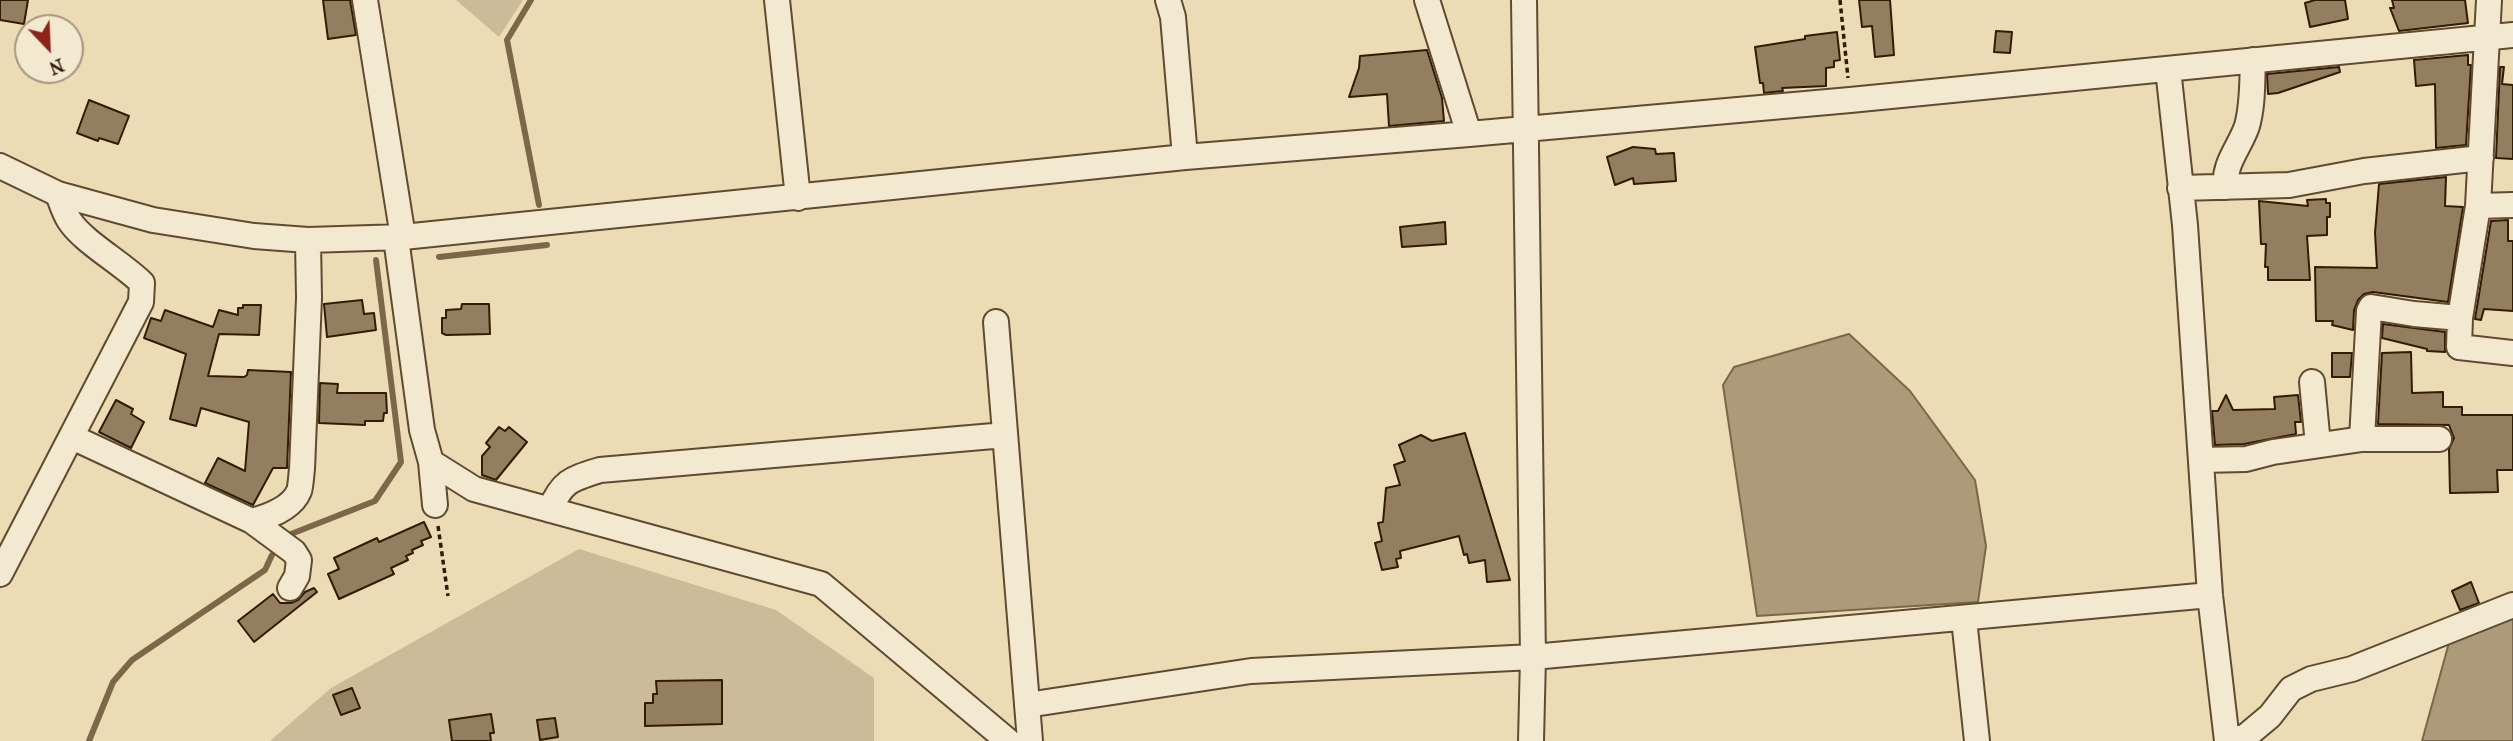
<!DOCTYPE html>
<html>
<head>
<meta charset="utf-8">
<style>
  body { margin:0 }
  #map { position:relative; width:2513px; height:741px; overflow:hidden; background:#ecdcb6; font-family:"IM FELL French Canon",serif }
  canvas { display:block }
  .north { position:absolute; left:14px; top:14px; width:70px; height:70px; box-sizing:border-box; background:#f3e8d0; border:2px solid #a6967e; border-radius:50%; rotate:157deg; font-size:19px; font-weight:700; line-height:28px; text-align:center; color:#321b03 }
  .north::after { content:''; display:block; margin:auto; width:24px; height:32px; background:#8f2418; clip-path:polygon(50% 0,100% 100%,50% 72%,0 100%) }
</style>
</head>
<body>
<div id="map">
<canvas width="2513" height="741"></canvas>
<div class="north">N</div>
</div>
<script>
const c = document.querySelector('canvas').getContext('2d');
c.lineJoin = 'round';
function paint(path, color) {
  c.fillStyle = color;
  c.fill(path, 'evenodd');
}
function stroke(path, color, width, dash) {
  c.strokeStyle = color;
  c.lineWidth = width;
  c.lineCap = dash ? 'butt' : 'round';
  c.setLineDash(dash || []);
  c.stroke(path);
}
paint(new Path2D(`
  M456,0H523L499,37Z
  M579,549L776,610L874,678V741H270L331,688Z`), '#ccbb98');
const water = new Path2D(`
  M1849,334L1910,391L1975,480L1986,546L1978,602L1757,616L1723,385L1734,367Z
  M2513,615V741H2422L2450,639Z`);
paint(water, '#ad9a79');
stroke(water, '#7c674a', 2);
stroke(new Path2D(`
  M531,0L507,40L539,205
  M439,257L547,245
  M291,534L375,501L401,462L376,260
  M89,741L113,682L132,660L265,570L272,555`), '#7c674a', 6);
const building = new Path2D(`
  M0,0H28L24,24L0,20Z
  M323,0H350L356,35L328,39Z
  M1859,0H1890L1894,55L1875,57L1872,26L1862,27Z
  M2315,0H2345L2348,19L2310,27L2305,3Z
  M2392,0H2465L2468,23L2399,31L2390,8H2394Z
  M1996,31L2012,32L2010,53L1994,52Z
  M1837,32L1840,60L1834,61V67L1826,68V86L1782,88L1783,91L1764,93L1763,83H1760L1755,47L1805,39V36Z
  M1427,50L1442,98L1444,121L1389,126L1387,94L1349,97L1359,68L1360,56Z
  M2468,55V65H2471L2466,145L2436,148L2435,84L2416,86L2414,60Z
  M2339,67L2340,72L2278,93L2268,94L2267,74Z
  M2500,67H2504L2502,84L2513,85V159L2496,158Z
  M89,100L129,116L118,144L99,138L98,141L77,133Z
  M1633,147L1655,149L1656,154L1674,153L1676,181L1634,184L1633,178L1615,185L1607,157Z
  M2446,177L2445,206L2463,207L2448,302L2373,292L2364,294L2358,300L2354,310L2353,330L2332,325L2333,321H2316L2315,267L2377,268L2375,233L2379,184Z
  M2326,199V203H2330V217H2327V235L2307,236L2310,280H2268V267H2265L2266,244H2261L2259,201L2308,206L2307,200Z
  M2508,220V241H2513V311L2484,309L2481,320L2475,319L2491,221Z
  M1445,222L1446,244L1402,247L1400,227Z
  M362,300L364,314L374,313L376,330L327,337L324,304Z
  M462,304H489L490,334L446,335L442,333V318H446V310L461,309Z
  M243,305H261L259,335L219,334L208,376L244,377L247,375L248,370L291,372L287,468H273L253,505L205,483L218,458L245,471L249,422L201,408L196,426L170,419L186,354L144,338L151,318L161,321L165,310L213,327L219,310L238,315V308H243Z
  M2383,324L2445,332V352L2427,351V349L2382,338Z
  M2411,352L2412,393L2443,392V407H2462V415H2513V470H2497L2498,492L2450,493L2449,449L2454,438L2449,425L2378,424L2382,353Z
  M2332,353H2352L2350,377H2332Z
  M320,383L338,384L337,393H386L387,413H384L383,421H365V425L319,423Z
  M2226,395L2233,410L2275,409L2274,397L2298,395L2301,422H2295L2296,434L2244,444L2215,445L2212,411H2218Z
  M116,400L133,409L131,414L144,422L131,448L99,432Z
  M499,427L505,431L509,427L527,442L496,480L482,475V456L490,447L486,443Z
  M1465,433L1510,580L1487,582L1485,560L1469,563L1467,554L1464,555L1459,536L1400,551L1401,558L1396,559L1398,567L1382,570L1375,543L1382,541L1378,523L1383,522L1386,488L1400,485L1394,465L1405,461L1399,445L1421,435L1432,441Z
  M424,522L431,537L421,541L423,545L412,550L413,553L406,556L408,560L391,568L394,574L339,599L328,574L339,569L334,558L377,538L379,542Z
  M2471,582L2479,603L2460,610L2452,591Z
  M314,588L317,592L254,642L238,621L273,594L280,603H291L298,600L305,592Z
  M722,680V724L645,726V703H653V694H657L656,681Z
  M352,688L360,708L341,715L333,695Z
  M491,714L494,733H490L491,741H452L449,720Z
  M555,718L558,737L540,740L537,720Z`);
paint(building, '#937f60');
stroke(building, '#321b03', 2);
const minor = new Path2D(`
  M365,0L403,237
  M777,0L798,198
  M1168,0L1173,17L1185,157
  M1427,0L1469,134
  M1524,0L1533,657L1531,741
  M2489,0L2478,206L2513,205
  M2168,69L2185,225L2210,595L2227,741
  M0,166L58,194L153,220L254,236L308,240L403,237L1185,157L1469,134L1850,100L2513,35
  M2226,187C2223,164 2240,147 2247,126C2253,105 2252,82 2253,60
  M2180,188L2289,185L2364,171L2481,158
  M2478,206L2460,318L2459,347L2513,353
  M396,238L422,430L431,462L474,489L821,584L1008,741
  M996,322L1030,741
  M2312,382L2318,445
  M72,437L252,521C268,517 292,508 299,491C301,485 301,476 302,469L309,298L308,240
  M2362,439L2369,311L2371,307L2414,314L2460,318
  M2201,460L2246,459L2273,452L2362,439H2439
  M431,462L435,505
  M550,510C562,481 571,479 600,470L1005,435
  M252,521L294,552L299,560L297,576L290,588
  M0,574L141,302L142,283C122,263 83,242 69,220C64,212 61,202 58,194
  M1964,619L1977,741
  M1027,705L1251,671L1533,657L2210,595
  M2227,740L2245,737L2270,716L2291,689L2311,679L2352,669L2513,605`);
stroke(minor, '#604b30', 28);
stroke(new Path2D(`
  M1840,0L1848,78
  M438,526L448,596`), '#321b03', 3.5, [5, 3.5]);
stroke(minor, '#f3e8d0', 24);
</script>
</body>
</html>
